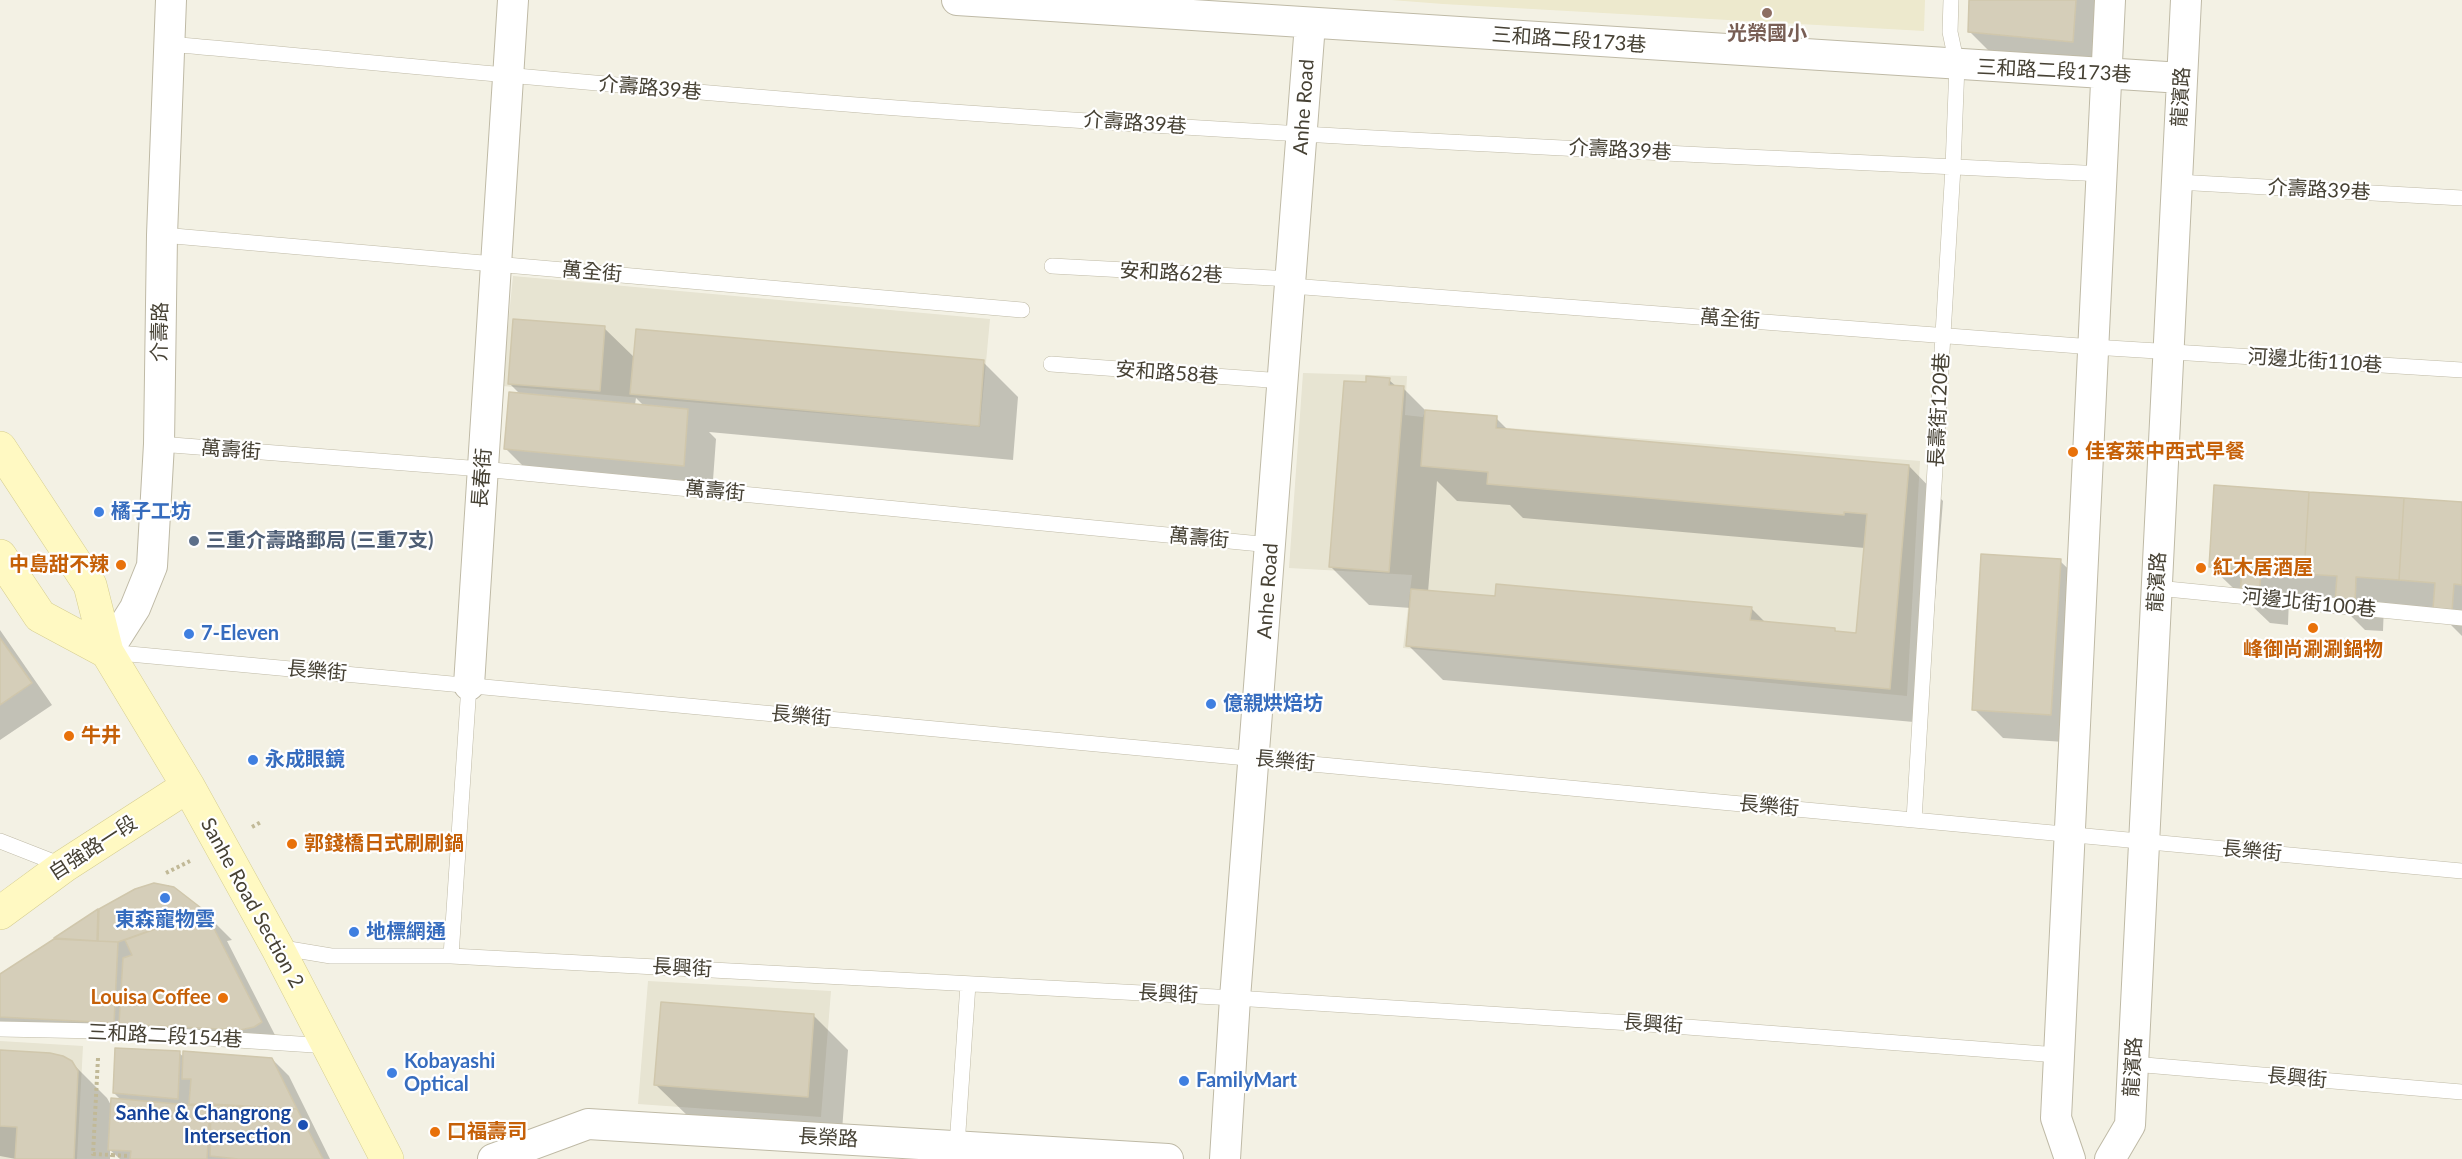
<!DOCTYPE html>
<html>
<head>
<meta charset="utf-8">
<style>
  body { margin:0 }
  canvas { display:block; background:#f3f1e4 }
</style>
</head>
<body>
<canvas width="2462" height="1159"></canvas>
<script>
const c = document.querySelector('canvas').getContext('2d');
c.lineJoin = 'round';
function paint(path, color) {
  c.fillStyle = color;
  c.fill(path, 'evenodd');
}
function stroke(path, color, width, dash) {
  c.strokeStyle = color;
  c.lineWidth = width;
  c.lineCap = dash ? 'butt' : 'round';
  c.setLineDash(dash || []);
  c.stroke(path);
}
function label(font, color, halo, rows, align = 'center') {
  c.font = font + ' Lato,"Noto Sans TC",sans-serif';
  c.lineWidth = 4.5;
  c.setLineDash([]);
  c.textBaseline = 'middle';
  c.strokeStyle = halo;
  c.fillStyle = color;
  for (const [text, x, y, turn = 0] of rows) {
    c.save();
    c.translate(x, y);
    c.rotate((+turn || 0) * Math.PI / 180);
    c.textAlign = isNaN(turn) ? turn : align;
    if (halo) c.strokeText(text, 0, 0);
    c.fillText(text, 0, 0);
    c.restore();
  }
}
paint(new Path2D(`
  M513,276L990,319L980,427L502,386Z
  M1303,373L1407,376L1405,415L1423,417L1425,410L1498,415L1497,427L1920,461L1907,696L1403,648L1412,575L1289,568Z
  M648,981L831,991L821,1117L638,1104Z
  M0,1041L83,1046L77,1159H0Z`), '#e7e4d2');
paint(new Path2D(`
  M1391,0H1925L1924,31L1443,4Z`), '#ede9cd');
paint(new Path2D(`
  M1970,0H2106L2101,69L1998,60L1969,31Z
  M604,328L635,358L983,362L1018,397L1013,460L709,432L716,439L712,494L534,477L505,448L520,394L509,383ZM636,398L644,406L635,405Z
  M1389,380L1397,387L1403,388L1427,412L1496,418L1509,431L1909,466L1943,501L1925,723L1443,680L1408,645L1411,608L1369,605L1331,567L1367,384ZM1437,481L1457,501L1510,505L1523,518L1865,548L1858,635L1838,633L1834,629L1766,623L1751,608L1496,598L1428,592Z
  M2462,504V636L2435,609L2384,605L2383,631L2365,630L2337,602L2289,599L2288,625L2270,623L2210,566Z
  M2060,561L2089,589L2080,743L2003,738L1974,709Z
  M0,630L52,705L0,740Z
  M154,885H168L204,912L232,940L227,941L277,1039L0,1032V975L58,941L56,939L98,911L100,914Z
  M813,1015L848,1050L842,1131L691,1119L656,1085Z
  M0,1052L71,1062L107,1098L112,1107L121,1100L114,1093L179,1053L185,1058L272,1059L289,1076L330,1159H120L110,1150V1159H16L0,1156Z`), '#0003');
const building = new Path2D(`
  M1969,0H2076L2073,42L1968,32Z
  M513,319L605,326L600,391L508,384Z
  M636,329L984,360L979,426L630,394Z
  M1366,376L1390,378L1389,385L1404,386L1389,572L1329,567L1344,381L1366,382Z
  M509,392L688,409L684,466L504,449Z
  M1425,410L1497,416L1496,428L1909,465L1890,689L1406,646L1411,589L1495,596L1496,584L1752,607L1750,620L1835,628V631L1856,633L1867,514L1844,512V515L1487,484L1488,472L1421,466Z
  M2214,485L2309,492L2304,574L2261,571L2259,597L2240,595L2242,569L2209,567Z
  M2309,492L2404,498L2399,580L2356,577L2355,603L2335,602L2337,576L2304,574Z
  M2404,498L2462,502V585L2454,584L2452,611L2433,609L2435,583L2399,580Z
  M1981,554L2061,559L2051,715L1972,710Z
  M0,638L32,683L0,705Z
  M154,883L174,887L205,911L118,942L98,941L99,909L135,889Z
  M98,909L97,941L54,938Z
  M205,911L262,1022L254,1027L240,1030L119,1024L123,958L132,955L125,940Z
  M54,939L118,942L114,1023L0,1017V974Z
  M661,1002L814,1014L808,1097L654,1085Z
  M115,1048L180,1051L178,1099L113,1093Z
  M0,1050L50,1053L63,1056L72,1061L78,1071L74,1159H15L17,1127L0,1126Z
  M183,1051L272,1058L297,1109L189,1104L191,1079H182Z
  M111,1098L210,1107L207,1159H130L131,1151L108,1150Z
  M211,1104L297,1109L323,1159H238L210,1156Z`);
paint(building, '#d5ceb9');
stroke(building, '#d0c7ac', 1.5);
const lane = new Path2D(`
  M169,44C412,66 654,90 897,108C1298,137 1700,155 2102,174
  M2177,182L2462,198
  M162,235L1022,310
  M1052,266L1291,279
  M1291,286L2093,347L2462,370
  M1051,364L1283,381
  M159,444L482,469L1271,545
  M2157,588L2462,618
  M108,652L2462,871
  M1914,820L1953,167L1957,65L1950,32L1951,0
  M0,841L64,866
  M277,947L331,956H451L1235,998L1647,1024L2058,1055
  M451,956L469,685
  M0,1029L99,1031L329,1046
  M2133,1064L2462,1092
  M957,1146L968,984`);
const street = new Path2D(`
  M957,0L2182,78
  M107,652L135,608L152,566L159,444L162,235L171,0
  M469,685L513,0
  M493,1159L588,1124L1168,1159
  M1225,1159L1235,998L1310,24
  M2070,1159L2056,1118L2110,0
  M2110,1159L2130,1125L2186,0`);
const secondary = new Path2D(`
  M0,448L90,585L107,652L188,786L277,947L387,1159
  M0,556L40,616L107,652
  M0,913L64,866L188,786`);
stroke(lane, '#bfbaa6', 16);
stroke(street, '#bfbaa6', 32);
stroke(secondary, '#d6ce91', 34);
stroke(new Path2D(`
  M252,827L261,822
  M166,873L190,861
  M98,1058L93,1154L112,1155V1159
  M112,1155L130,1156`), '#c1b997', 4, [3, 3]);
stroke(lane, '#fff', 15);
stroke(street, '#fff', 30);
stroke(secondary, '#fff9c2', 33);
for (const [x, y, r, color] of [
  [1767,13,6,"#8d6e63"],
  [2073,452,6,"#e8710a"],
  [99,512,6,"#3f7fe0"],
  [194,541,6,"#5c6f8a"],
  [121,565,6,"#e8710a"],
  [2201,568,6,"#e8710a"],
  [2313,628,6,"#e8710a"],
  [189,634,6,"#3f7fe0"],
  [1211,704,6,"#3f7fe0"],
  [69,736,6,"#e8710a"],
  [253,760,6,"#3f7fe0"],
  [292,844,6,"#e8710a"],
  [165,898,6,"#3f7fe0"],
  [354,932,6,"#3f7fe0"],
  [223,998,6,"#e8710a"],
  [392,1073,6,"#3f7fe0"],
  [1184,1081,6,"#3f7fe0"],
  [303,1125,6,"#1a4fb4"],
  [435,1132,6,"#e8710a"]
]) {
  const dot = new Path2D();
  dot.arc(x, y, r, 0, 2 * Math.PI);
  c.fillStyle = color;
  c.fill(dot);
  stroke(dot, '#fff', 2);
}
label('bold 20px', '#785e54', '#fff', [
  ["光榮國小",1767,34]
]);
label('20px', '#464134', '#fff', [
  ["三和路二段173巷",1569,40,4],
  ["三和路二段173巷",2054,71,3],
  ["介壽路39巷",650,88,5],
  ["龍濱路",2181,97,-87],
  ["Anhe Road",1304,107,-86],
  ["介壽路39巷",1135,123,4],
  ["介壽路39巷",1620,150,3],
  ["介壽路39巷",2319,190,3],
  ["萬全街",592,272,5],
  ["安和路62巷",1171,273,3],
  ["萬全街",1730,319,4],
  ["介壽路",160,332,-89],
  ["河邊北街110巷",2315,361,4],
  ["安和路58巷",1167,373,4],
  ["長壽街120巷",1939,410,-87],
  ["萬壽街",231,450,4],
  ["長春街",482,478,-86],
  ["萬壽街",715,491,5],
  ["萬壽街",1199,538,5],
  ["龍濱路",2157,582,-87],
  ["Anhe Road",1268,591,-86],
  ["河邊北街100巷",2309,603,6],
  ["長樂街",317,671,5],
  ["長樂街",801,716,5],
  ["長樂街",1285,761,5],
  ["長樂街",1769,806,5],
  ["自強路一段",93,848,-33],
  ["長樂街",2252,851,5],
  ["Sanhe Road Section 2",252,903,61],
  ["長興街",682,968,3],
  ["長興街",1168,994,3],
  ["長興街",1653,1024,4],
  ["三和路二段154巷",165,1036,3],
  ["龍濱路",2133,1067,-87],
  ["長興街",2297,1078,5],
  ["長榮路",828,1138,3]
]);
label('bold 20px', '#c56008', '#fff', [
  ["佳客萊中西式早餐",2085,452],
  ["中島甜不辣",109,565,"right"],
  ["紅木居酒屋",2213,568],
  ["峰御尚涮涮鍋物",2313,650,"center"],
  ["牛井",81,736],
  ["郭錢橋日式刷刷鍋",304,844],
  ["Louisa Coffee",211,998,"right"],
  ["口福壽司",447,1132]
], 'left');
label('bold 20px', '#366cbe', '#fff', [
  ["橘子工坊",111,512],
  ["7-Eleven",201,634],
  ["億親烘焙坊",1223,704],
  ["永成眼鏡",265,760],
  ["東森寵物雲",165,920,"center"],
  ["地標網通",366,932],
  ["Kobayashi",404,1062],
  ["Optical",404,1085],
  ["FamilyMart",1196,1081]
], 'left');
label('bold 20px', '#4e5e75', '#fff', [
  ["三重介壽路郵局 (三重7支)",206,541]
], 'left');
label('bold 20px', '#164399', '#fff', [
  ["Sanhe & Changrong",291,1114],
  ["Intersection",291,1137]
], 'right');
</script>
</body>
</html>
